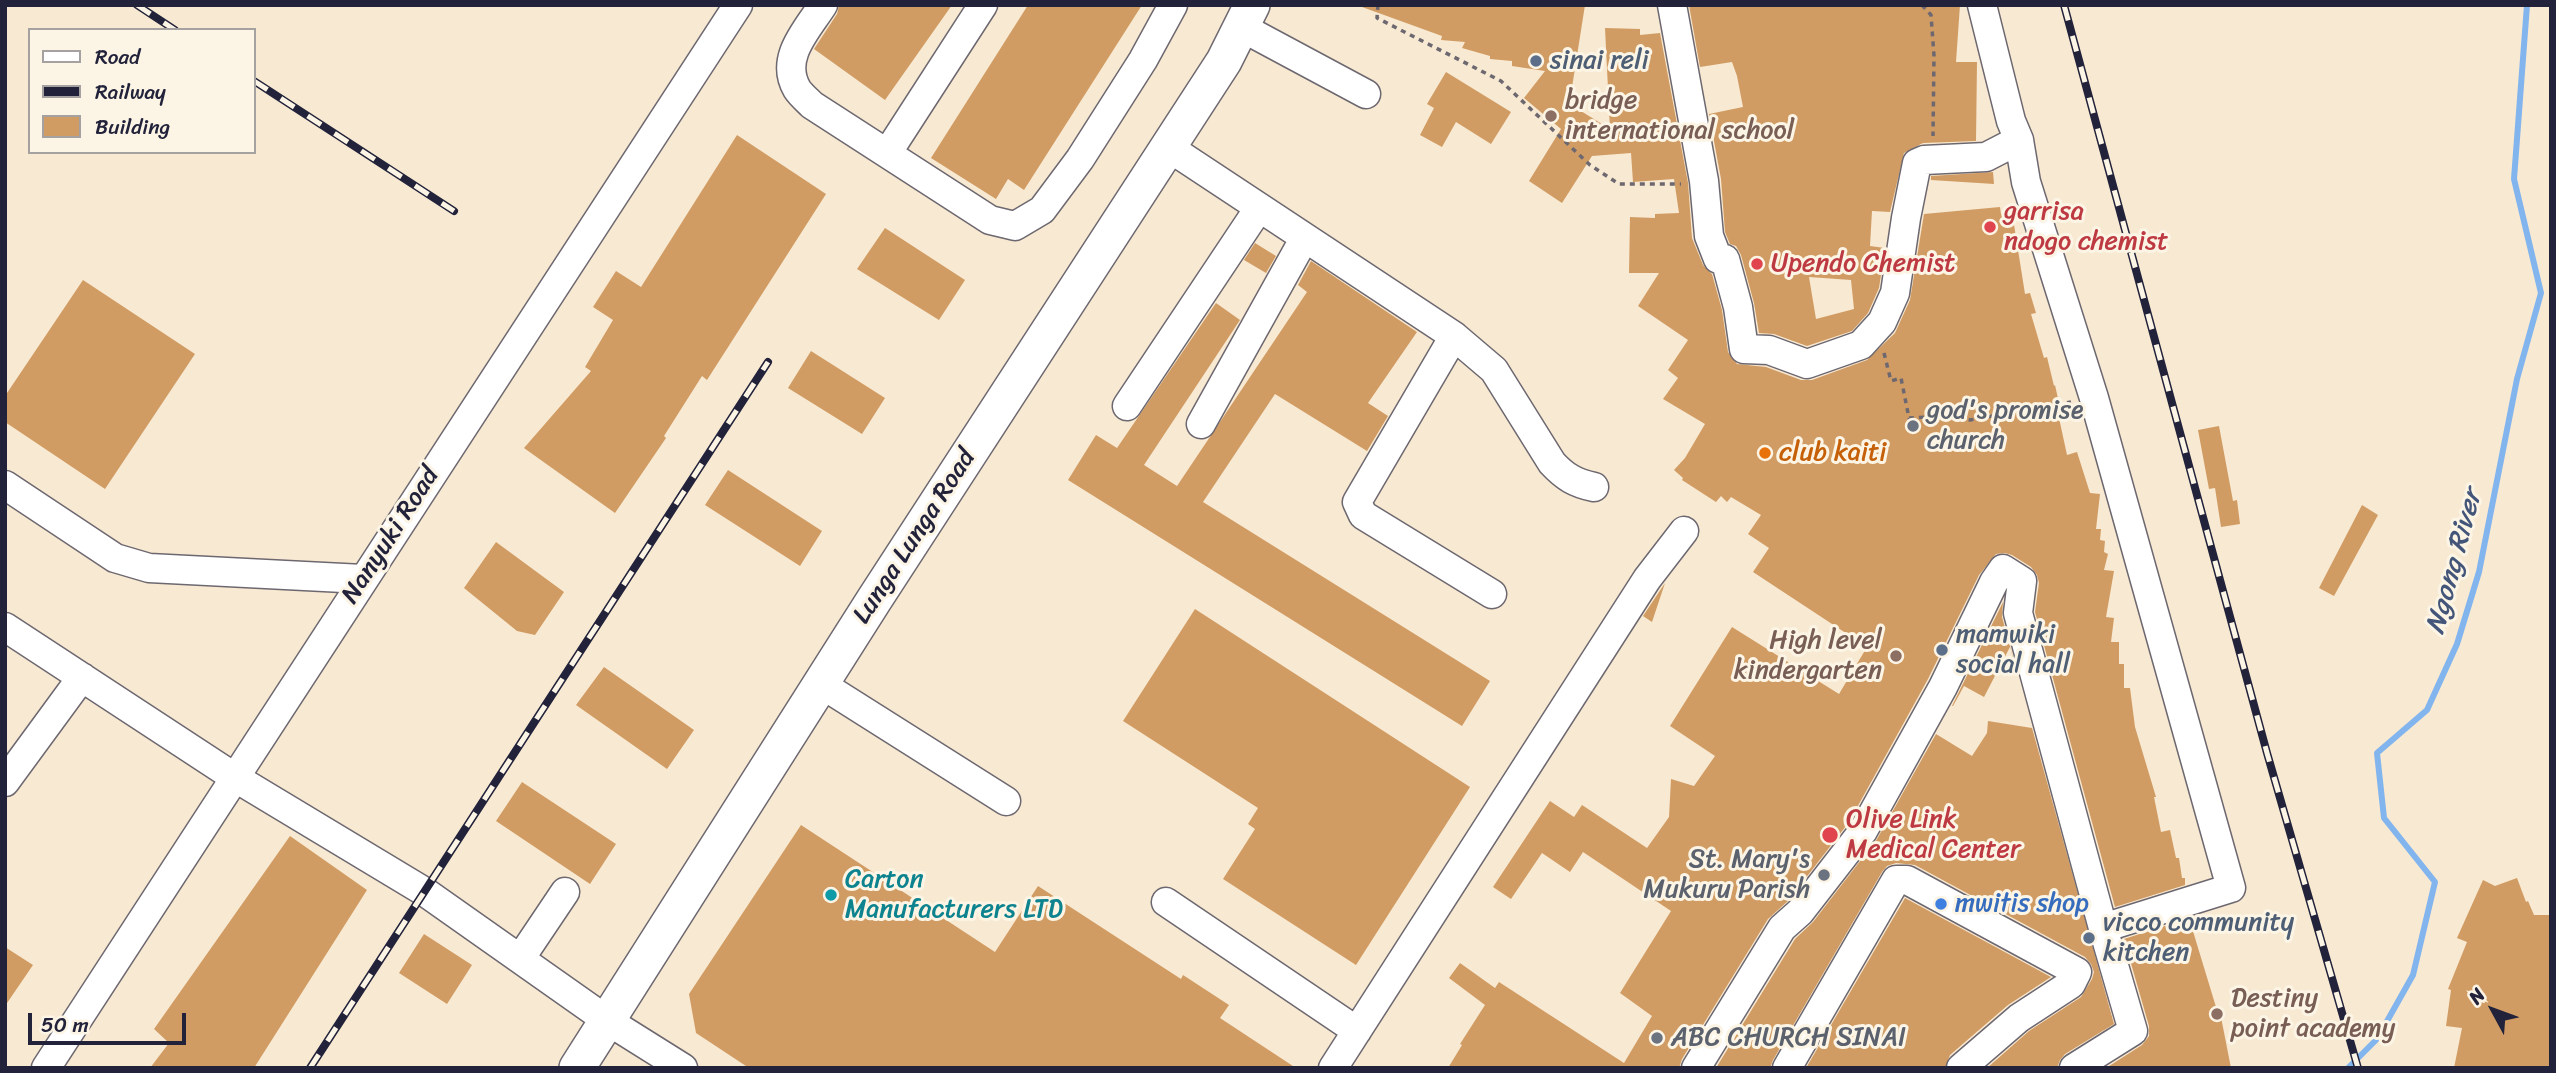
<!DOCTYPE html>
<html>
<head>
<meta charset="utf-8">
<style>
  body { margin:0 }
  #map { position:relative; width:2556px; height:1073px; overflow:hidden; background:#f8e9d2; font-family:Sriracha,sans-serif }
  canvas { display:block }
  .frame { position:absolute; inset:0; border:7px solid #22223b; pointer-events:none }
  .legend { position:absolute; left:28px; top:28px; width:228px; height:126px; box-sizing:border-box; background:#fcf5e5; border:2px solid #a5a1a1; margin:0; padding:9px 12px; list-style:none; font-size:21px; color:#22223b }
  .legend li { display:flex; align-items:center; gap:14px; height:35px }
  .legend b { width:35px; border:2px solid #a5a1a1 }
  .north { position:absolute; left:2458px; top:975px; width:70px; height:70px; -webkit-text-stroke:5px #fcf5e5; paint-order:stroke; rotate:311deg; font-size:19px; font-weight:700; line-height:28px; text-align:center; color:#22223b }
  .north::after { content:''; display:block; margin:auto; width:24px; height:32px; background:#22223b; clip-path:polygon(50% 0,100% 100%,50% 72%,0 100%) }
  .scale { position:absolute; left:28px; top:1013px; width:158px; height:32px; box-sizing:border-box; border:4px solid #22223b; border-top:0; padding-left:9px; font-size:21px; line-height:24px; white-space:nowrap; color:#22223b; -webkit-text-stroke:5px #fcf5e5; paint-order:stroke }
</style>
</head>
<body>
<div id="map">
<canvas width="2556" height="1073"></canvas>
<div class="frame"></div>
<ul class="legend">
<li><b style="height:9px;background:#fff"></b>Road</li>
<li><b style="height:9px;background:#22223b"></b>Railway</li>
<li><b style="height:19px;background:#d19c63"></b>Building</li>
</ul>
<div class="north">N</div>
<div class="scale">50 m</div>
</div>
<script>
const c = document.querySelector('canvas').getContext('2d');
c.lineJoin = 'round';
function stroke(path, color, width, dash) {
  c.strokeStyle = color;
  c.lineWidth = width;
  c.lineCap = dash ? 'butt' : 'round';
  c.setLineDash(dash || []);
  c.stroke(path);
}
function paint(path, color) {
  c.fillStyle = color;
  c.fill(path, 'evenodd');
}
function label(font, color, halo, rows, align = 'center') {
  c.font = font + ' Sriracha,sans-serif';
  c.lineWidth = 6;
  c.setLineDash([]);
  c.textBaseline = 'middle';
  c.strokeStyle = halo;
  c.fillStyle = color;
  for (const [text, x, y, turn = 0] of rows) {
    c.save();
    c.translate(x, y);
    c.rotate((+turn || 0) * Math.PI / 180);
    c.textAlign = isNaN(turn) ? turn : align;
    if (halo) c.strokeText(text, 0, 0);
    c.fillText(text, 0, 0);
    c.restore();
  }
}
stroke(new Path2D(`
  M2348,1068L2377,1039L2413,975L2435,882L2384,818L2377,753L2427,710L2457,644L2479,572L2517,379L2541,293L2514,179L2527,5`), '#82b4ee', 6);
paint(new Path2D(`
  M839,5H952L885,100L814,49L837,14Z
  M1028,5H1142L1024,190L1008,179L996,199L931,158Z
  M1362,5H1585L1570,100L1568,103L1610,129L1605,28L1640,29V35L1660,33L1688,183L1692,238L1703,265L1712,274L1722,310L1728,352L1737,364L1766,367L1801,380H1812L1867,360L1895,333L1910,300L1924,214L2000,207L2001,214L2012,212L2025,294L2030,293L2036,313L2031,314L2044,358L2047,357L2054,386L2055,385L2059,403L2056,404L2067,455L2077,452L2090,493L2100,494L2096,529H2101L2100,540L2105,541L2104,552L2108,554L2104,570L2114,571L2106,617L2114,618L2111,642H2119V664H2124V688H2130L2135,727L2156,797H2154L2161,832L2170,830L2176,858H2179L2182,878H2185V885L2115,907L2035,612L2039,583L2037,575L2031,567L2012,555L2005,553L1996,554L1979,575L1928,679L1849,822L1788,901L1768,919L1682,1059L1679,1068H1448L1462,1045L1460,1044L1485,1005L1449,978L1460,963L1495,988L1499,982L1624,1063L1652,1016L1620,993L1671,911L1583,852L1570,872L1542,853L1511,899L1493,887L1550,801L1574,817L1582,805L1647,848L1669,817L1671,779L1694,786L1715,756L1670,726L1732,627L1839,694L1867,647L1753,572L1769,548L1748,534L1761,515L1731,497L1727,502L1721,496L1716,502L1682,480L1683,478L1674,470L1685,458L1705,424L1663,399L1678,378L1668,370L1688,340L1638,306L1659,273H1629L1630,217L1655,218V214L1679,213L1674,179L1633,182L1631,153L1592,156L1562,203L1529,181L1561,129L1524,98L1545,71L1512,66V61L1490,59V56L1462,48L1465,42L1441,40L1442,36L1362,7Z
  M1689,5H1960L1956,62H1977L1976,141L1923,143L1904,153L1890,212L1872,211L1870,246L1885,248L1879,288L1868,313L1852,331L1807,346L1774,334L1759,333L1754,303L1741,255L1736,246L1730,244L1725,232L1721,179L1709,114L1743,107L1737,76L1732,62L1700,67ZM1809,277L1851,280L1854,309L1816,319Z
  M1446,72L1511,112L1491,144L1456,122L1442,147L1420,135L1434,108L1427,104Z
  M737,135L826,194L707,380L702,376L664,436L666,438L615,513L524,448L591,371L585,367L613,320L593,307L616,271L641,287Z
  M1993,172L1994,184L1931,180V176Z
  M885,228L965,280L939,320L857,269Z
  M1255,243L1276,256L1266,273L1244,260Z
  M1311,261L1417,332L1368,403L1388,416L1367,451L1275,394L1203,502L1490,681L1462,726L1068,480L1096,435L1117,448L1216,303L1240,320L1144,465L1177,486L1307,292L1298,285Z
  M83,280L195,354L105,489L5,422V396Z
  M811,351L885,398L862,434L788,388Z
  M2219,426L2233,501L2237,500L2240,524L2221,527L2215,488L2209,489L2198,430Z
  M728,470L822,531L800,566L705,505Z
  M2362,505L2378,515L2334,596L2319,588Z
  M496,542L564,592L535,635L517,631L464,588Z
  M1665,583L1652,622L1643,616Z
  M2003,602L2002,617L2018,675L2010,647L1984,697L1964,686L1953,706H1952Z
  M1195,609L1470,787L1356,965L1223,879L1255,829L1248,824L1258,808L1123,721Z
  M604,667L694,730L667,769L576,705Z
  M1988,721L2032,728L2114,1024L2065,1054L2060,1060L2057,1068H1987L2029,1031L2081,997L2092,979L2094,972L2091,964L2085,957L1915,865L1896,863L1887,866L1882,872L1773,1060L1770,1068H1716L1795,939L1813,922L1877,839L1936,734L1972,756L1987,733Z
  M522,782L616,844L590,884L496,821Z
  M801,825L995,952L1038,886L1181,979L1183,975L1229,1005L1220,1018L1296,1068H749L696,1033L689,994Z
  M290,836L367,890L254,1068H150L169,1043L154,1029Z
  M2517,878L2526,902L2528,901L2534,915H2551V1068H2454L2462,1028L2446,1026L2451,990L2448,989L2467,942L2457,938L2483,880L2495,886Z
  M1905,898L2051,977L2008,1005L1950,1055L1945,1068H1806Z
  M2193,917L2196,927L2192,928L2216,1007H2219L2231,1068H2106L2142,1045L2149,1036V1026L2124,939Z
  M424,934L472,965L447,1004L399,973Z
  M5,947L33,965L5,1006Z`), '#d19c63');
const minor = new Path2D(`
  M823,5C807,30 779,58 797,89C800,94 807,100 812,105L990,220L1015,226L1042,210L1080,159L1143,60L1173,5
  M1672,5L1704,181L1709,236L1718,259H1725L1738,307L1744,349L1769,350L1807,364L1861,345L1882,322L1895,293L1906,218L1917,163L1924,160L1986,157L2019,140
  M1241,27L1366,94
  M1168,147L1454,336L1494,370L1552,463C1565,477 1575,483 1594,487
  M888,152L983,5
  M1454,336L1357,502L1363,515L1492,594
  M1127,406L1259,208
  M1201,424L1304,239
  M5,485L115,558L149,568L363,579
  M5,627L234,777L425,892L608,1021L683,1068
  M821,684L1006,801
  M5,782L82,677
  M1166,902L1357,1031
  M520,959L565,892
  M46,1068L738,5
  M1333,1068L1647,579L1684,531
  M1696,1068L1782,928L1800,912L1863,831L1943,687L1994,582L2003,569L2022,581L2018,613L2103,928L2231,888L2094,398L2026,182L2019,140L2011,121L1982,5
  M1787,1068L1896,880H1907L2077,972L2071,984L2019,1018L1961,1068
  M2074,1068L2133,1031L2103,928`);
const major = new Path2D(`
  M577,1068L874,600L1224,61L1252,5`);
stroke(minor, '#6d6870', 31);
stroke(major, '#6d6870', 38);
stroke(new Path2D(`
  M1378,5L1377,18L1501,81L1590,165L1619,184H1681
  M1922,5L1931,15L1934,56L1933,136
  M1884,353L1891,381L1901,378L1909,418L1943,416L1970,420L2071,402`), '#6d6870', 3.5, [5, 5]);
stroke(minor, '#fff', 28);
stroke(major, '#fff', 35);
const rail = new Path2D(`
  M137,5L175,30
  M2064,5L2267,753L2358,1068
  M254,81L454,211
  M310,1068L768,362`);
stroke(rail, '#22223b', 8);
stroke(rail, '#fcf5e5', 5, [16]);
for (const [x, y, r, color] of [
  [1536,61,7,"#5c6f8a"],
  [1551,116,7,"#8d6e63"],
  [1990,227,7,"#e0444e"],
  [1757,264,7,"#e0444e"],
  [1913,426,7,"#6b7280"],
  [1765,453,7,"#e8710a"],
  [1942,650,7,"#5c6f8a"],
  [1896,656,7,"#8d6e63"],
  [1830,835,9,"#e0444e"],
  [1824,875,7,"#6b7280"],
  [831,895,7,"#0f9aa8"],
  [1941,904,7,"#3f7fe0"],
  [2089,938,7,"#5c6f8a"],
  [2217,1014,7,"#8d6e63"],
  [1657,1038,7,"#6b7280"]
]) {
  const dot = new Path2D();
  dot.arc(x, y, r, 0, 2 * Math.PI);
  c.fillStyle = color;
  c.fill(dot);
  stroke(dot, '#fcf5e5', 2.5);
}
label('26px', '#4e5e75', '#fcf5e5', [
  ["sinai reli",1550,61],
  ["mamwiki",1956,635],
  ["social hall",1956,665],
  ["vicco community",2103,923],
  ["kitchen",2103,953]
], 'left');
label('26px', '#785e54', '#fcf5e5', [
  ["bridge",1565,101],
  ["international school",1565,131],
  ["High level",1882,641,"right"],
  ["kindergarten",1882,671,"right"],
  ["Destiny",2231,999],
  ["point academy",2231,1029]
], 'left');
label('26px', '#be3a42', '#fcf5e5', [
  ["garrisa",2004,212],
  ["ndogo chemist",2004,242],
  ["Upendo Chemist",1771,264],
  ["Olive Link",1846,820],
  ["Medical Center",1846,850]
], 'left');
label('26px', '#5b616d', '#fcf5e5', [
  ["god's promise",1927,411],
  ["church",1927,441],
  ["St. Mary's",1810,860,"right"],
  ["Mukuru Parish",1810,890,"right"],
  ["ABC CHURCH SINAI",1671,1038]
], 'left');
label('26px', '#c56008', '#fcf5e5', [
  ["club kaiti",1779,453]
], 'left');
label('26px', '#22223b', '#fcf5e5', [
  ["Nanyuki Road",391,536,-57],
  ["Lunga Lunga Road",915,537,-57]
]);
label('26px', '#0d838f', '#fcf5e5', [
  ["Carton",845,880],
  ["Manufacturers LTD",845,910]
], 'left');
label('26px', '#366cbe', '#fcf5e5', [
  ["mwitis shop",1955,904]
], 'left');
label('italic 28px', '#44557a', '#fcf5e5', [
  ["Ngong River",2455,562,-75]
]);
</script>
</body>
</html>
